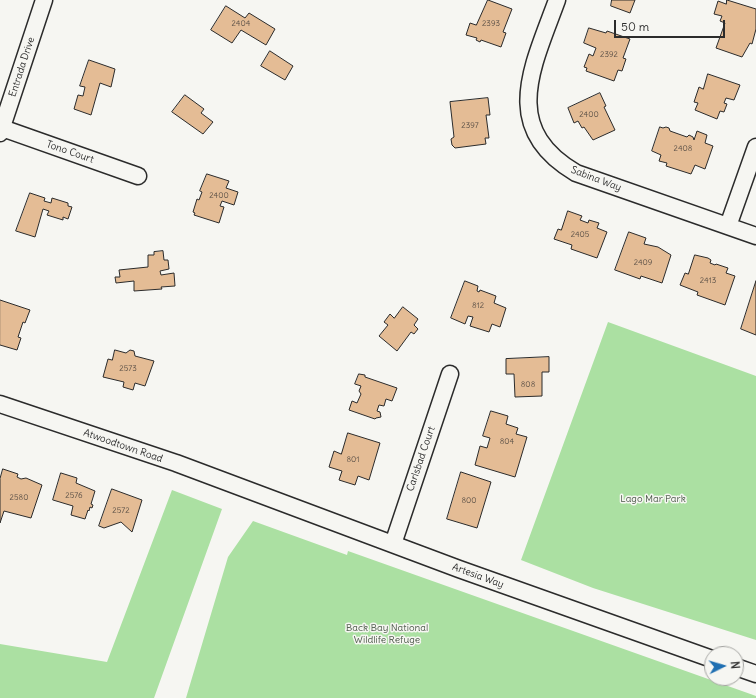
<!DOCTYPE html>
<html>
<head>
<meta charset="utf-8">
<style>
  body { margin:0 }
  #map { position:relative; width:756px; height:698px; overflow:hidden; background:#f6f6f2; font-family:Delius,sans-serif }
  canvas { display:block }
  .north { position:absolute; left:704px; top:646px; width:40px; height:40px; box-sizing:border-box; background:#f6f6f2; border:1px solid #a5a5a2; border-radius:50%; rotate:85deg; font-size:11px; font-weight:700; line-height:16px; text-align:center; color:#2b2b2b }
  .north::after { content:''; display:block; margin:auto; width:14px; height:18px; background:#1f6fb2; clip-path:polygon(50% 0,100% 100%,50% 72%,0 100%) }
  .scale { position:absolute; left:614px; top:20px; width:111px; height:18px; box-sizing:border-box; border:2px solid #2b2b2b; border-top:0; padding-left:5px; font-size:12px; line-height:14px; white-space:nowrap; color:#2b2b2b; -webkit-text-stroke:3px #f6f6f2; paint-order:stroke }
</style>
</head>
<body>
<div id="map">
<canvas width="756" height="698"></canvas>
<div class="north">N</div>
<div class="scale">50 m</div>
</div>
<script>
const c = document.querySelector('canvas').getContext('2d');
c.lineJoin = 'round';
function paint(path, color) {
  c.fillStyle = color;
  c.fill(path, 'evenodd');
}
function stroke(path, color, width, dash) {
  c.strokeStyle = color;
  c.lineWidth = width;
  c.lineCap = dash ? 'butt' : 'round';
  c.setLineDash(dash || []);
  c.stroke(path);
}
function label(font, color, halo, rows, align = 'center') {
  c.font = font + ' Delius,sans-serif';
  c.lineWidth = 3;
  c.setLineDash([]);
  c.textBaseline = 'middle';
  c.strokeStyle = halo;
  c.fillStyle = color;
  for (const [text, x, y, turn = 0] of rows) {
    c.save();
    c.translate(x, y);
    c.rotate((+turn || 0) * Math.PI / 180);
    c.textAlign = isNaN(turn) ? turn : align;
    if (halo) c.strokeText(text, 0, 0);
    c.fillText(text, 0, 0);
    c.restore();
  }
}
paint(new Path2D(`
  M608,322L756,376V640L593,588L521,560Z
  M172,490L222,509L154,698H0V644L107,662Z
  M253,521L347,555L348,551L756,696V698H186L228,557Z`), '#abe0a2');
const building = new Path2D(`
  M488,0L512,9L503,32L506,33L501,47L481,40L480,42L476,40L477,38L466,35L470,23L476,25Z
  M612,0H635L630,13L611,6Z
  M727,0L756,9V29L752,44L750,43L742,57L716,48L725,23L720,21L722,16L714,14L718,1L726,4Z
  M226,6L245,18L249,13L275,29L266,45L241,30L232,43L211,30Z
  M589,28L606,33L607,31L630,39L623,58L626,59L622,71L618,70L614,81L586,71L587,68L584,67L589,54L593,56L596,48L584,43Z
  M270,51L293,66L285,80L261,66Z
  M89,60L115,69L111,87L100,83L91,115L74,109L78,95L83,96L85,87L80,86Z
  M708,74L740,85L734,100L726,98L724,103L727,104L724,112L720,111L717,119L695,110L698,103L694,102L699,87L703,89Z
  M600,93L606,106L604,107L615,130L593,140L584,127L582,128L578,121L574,123L568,108Z
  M185,95L204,109L201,113L213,122L203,134L172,112Z
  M488,98L490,115H486L489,138H485L486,144L455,148L452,145L451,139L454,137L450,102Z
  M660,127L663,128L666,127L669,128L670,131L687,137L689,135L693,137L694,140L697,131L707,135L705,143L713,146L705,169L695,165L691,174L666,166L667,163L659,161L661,155L652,151Z
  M207,174L229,181L226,188L238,192L234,205L222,201L220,206L224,207L219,223L194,215L195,213L193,212L197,199L199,200L202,192L200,191Z
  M30,193L45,198L44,201L51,203L52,198L68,203V206L72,207L68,219L63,217V220L47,215L49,211L43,209L35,237L16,231Z
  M568,211L582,216L580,220L588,223L589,220L599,223L597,228L607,232L597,258L571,249L572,245L554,239L558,229L561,230Z
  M629,232L646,238L644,244L658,247L671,255L662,283L641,276L640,279L615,270Z
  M163,251L164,260H168L169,269L160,271L161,275L174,273L175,286L161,287L162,289L134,291V281L116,283L115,277H120L119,270L148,267V255H154V252Z
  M695,255L708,258L711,260L710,263L715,265L716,264L728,268L726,273L735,276L725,305L697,295L698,292L680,285L685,273L688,274Z
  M465,281L478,286L477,291L479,292L480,290L496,296L494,303L506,308L500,327L492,324L489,332L470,326L473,317L468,316L465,324L451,318Z
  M756,281V335L741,329Z
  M0,300L30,310L25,323L23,322L18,337L21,338L17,350L0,345Z
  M403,307L418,319L414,325L418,329L414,334L411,332L397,351L379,336L388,325L384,322L390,314L394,318Z
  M115,350L126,353L130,350L134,351L135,356L154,361L145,386L135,383L133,390L123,387L124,382L103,377L108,359L112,360Z
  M549,357V372H542V396L515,397L514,374H506V359Z
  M359,374L365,375V377L397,388L392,401L386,399L384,406L379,405L377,411L380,412L381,417L376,418L375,419L349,410L352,401L357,403L361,394L359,391L361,386L355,384Z
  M491,411L508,416L506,424L518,428L516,434L527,437L515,477L475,465L480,446L487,448L490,438L483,436Z
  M348,433L380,443L369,480L358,476L355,485L339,480L342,471L329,467L334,451L341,454Z
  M3,469L18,474L17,477L21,479L26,478L42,485L31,518L4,511L0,523V479Z
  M461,472L491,482L477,528L447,519Z
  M61,473L77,478L76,483L95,491L91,504L93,505L92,508L90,507L89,511L88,510L85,519L71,515L73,506L53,500Z
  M112,489L142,500L132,532L121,522L104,528L99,526Z`);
paint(building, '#e4bc95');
stroke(building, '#2b2b2b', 1);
const minor = new Path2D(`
  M557,0C533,66 499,128 576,173L756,236
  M2,128L138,176
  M0,133L44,0
  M728,226L756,147
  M0,404L176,463L459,569L712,659
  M393,544L450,374
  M736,667L756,674`);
stroke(minor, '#2b2b2b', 19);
stroke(minor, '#f6f6f2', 16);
label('8px', '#594f46', null, [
  ["2404",241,24],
  ["2393",491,24],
  ["2392",609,55],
  ["2400",589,115],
  ["2397",470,126],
  ["2408",683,149],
  ["2400",219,196],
  ["2405",580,235],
  ["2409",643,263],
  ["2413",708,281],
  ["812",478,306],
  ["2573",128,369],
  ["808",528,385],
  ["804",507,442],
  ["801",353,460],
  ["2576",74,496],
  ["2580",19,498],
  ["800",469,501],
  ["2572",121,511]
]);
label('10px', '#2b2b2b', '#f6f6f2', [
  ["Entrada Drive",22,67,-72],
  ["Tono Court",70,152,19],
  ["Sabina Way",596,179,21],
  ["Atwoodtown Road",123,446,19],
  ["Carlsbad Court",421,459,-71],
  ["Artesia Way",478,576,20]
]);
label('10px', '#4b5849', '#f6f6f2', [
  ["Lago Mar Park",653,499],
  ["Back Bay National",387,628],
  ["Wildlife Refuge",387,640]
]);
</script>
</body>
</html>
